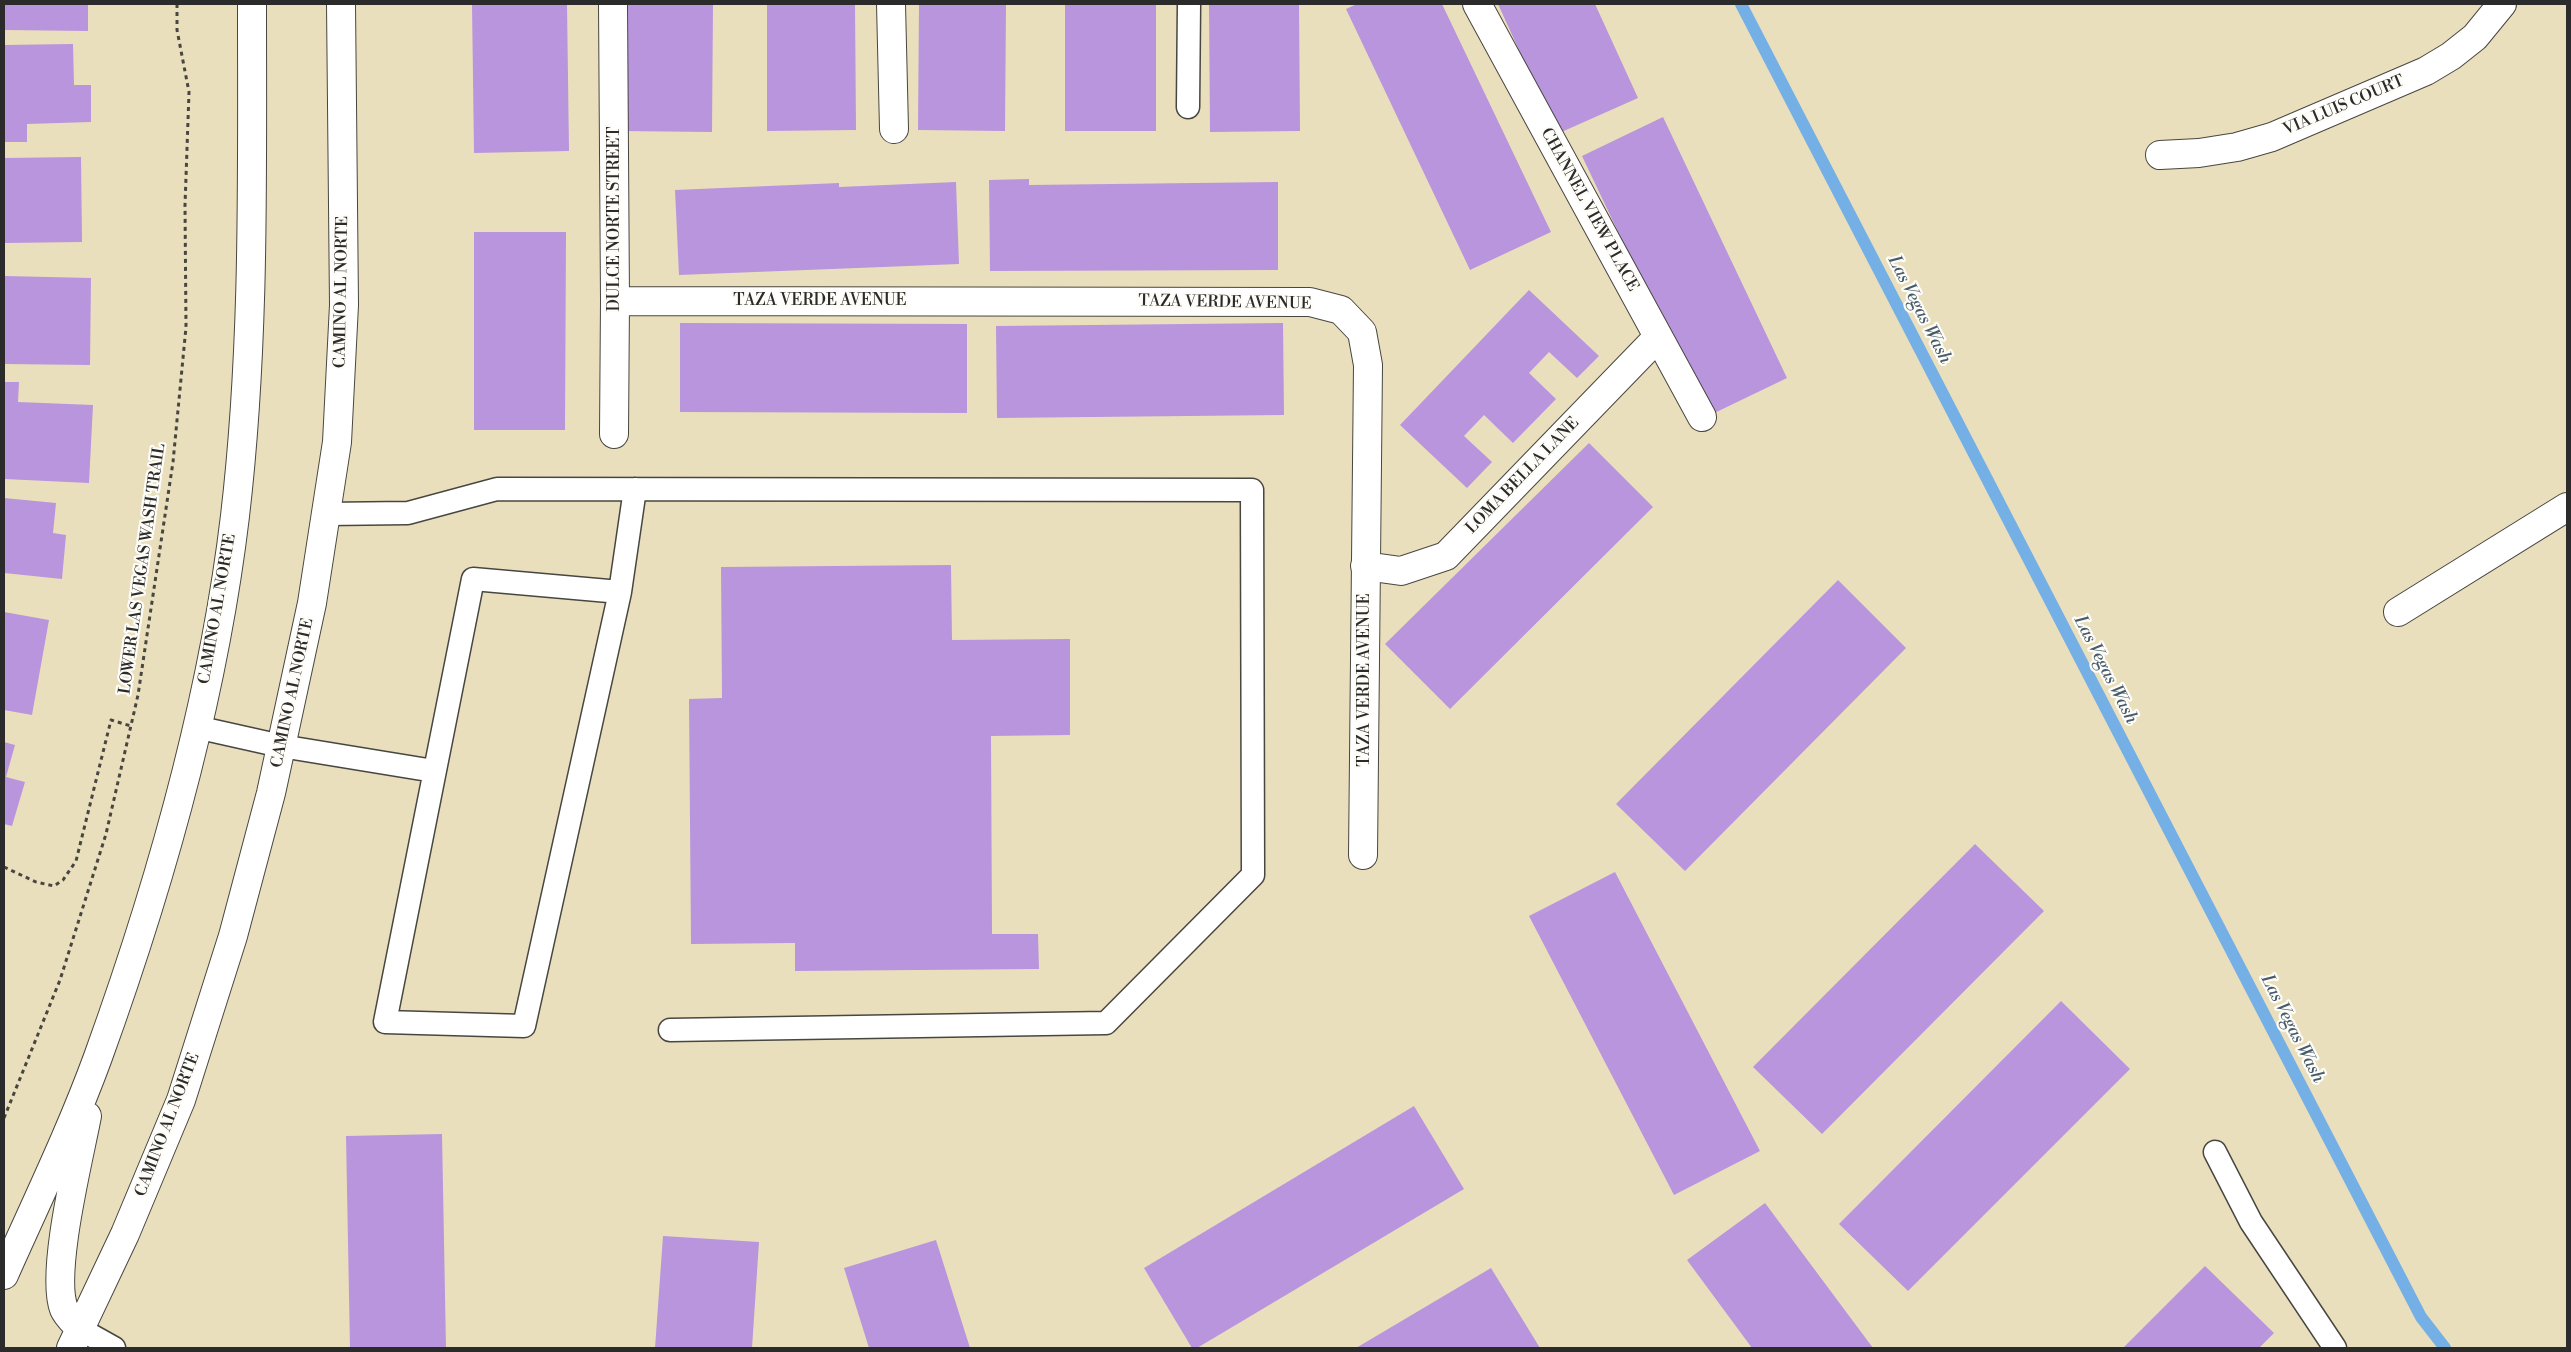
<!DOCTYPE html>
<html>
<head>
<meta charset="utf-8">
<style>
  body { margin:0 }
  #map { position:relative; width:2571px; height:1352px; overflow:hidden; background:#eadfbc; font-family:"Libre Bodoni",serif }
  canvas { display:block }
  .frame { position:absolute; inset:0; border:5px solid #2b2b2b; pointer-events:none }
</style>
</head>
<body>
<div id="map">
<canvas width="2571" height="1352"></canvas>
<div class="frame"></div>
</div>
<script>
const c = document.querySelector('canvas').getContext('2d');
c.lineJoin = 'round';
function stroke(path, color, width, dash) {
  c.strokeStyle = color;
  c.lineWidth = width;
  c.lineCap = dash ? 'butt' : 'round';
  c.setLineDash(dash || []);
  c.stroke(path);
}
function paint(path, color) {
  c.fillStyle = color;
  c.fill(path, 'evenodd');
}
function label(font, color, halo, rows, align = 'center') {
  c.font = font + ' "Libre Bodoni",serif';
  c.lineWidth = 4.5;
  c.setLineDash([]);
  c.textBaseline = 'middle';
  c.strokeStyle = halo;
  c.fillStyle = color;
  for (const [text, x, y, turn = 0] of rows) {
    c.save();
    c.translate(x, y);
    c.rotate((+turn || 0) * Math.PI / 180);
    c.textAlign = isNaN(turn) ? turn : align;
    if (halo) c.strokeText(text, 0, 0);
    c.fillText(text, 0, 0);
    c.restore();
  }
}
stroke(new Path2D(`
  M1741,4L2421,1317L2445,1348`), '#74b0e5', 12);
paint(new Path2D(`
  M4,4H88V31L4,30Z
  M472,4H567L569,151L474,153Z
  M623,4H713L712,132L622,131Z
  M767,4H855L856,130L767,131Z
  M919,4H1006L1005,131L918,130Z
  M1065,4H1156V131H1065Z
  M1209,4H1299L1300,131L1210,132Z
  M1357,4H1442L1551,232L1470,270L1346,9Z
  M1498,4H1595L1638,98L1557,134Z
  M73,44L74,85H91V122L27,124V142H4V45Z
  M1663,117L1787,378L1706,417L1582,156Z
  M81,157L82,242L4,243V158Z
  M1029,179V185L1278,182V270L990,271L989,180Z
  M956,182L959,264L679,275L675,190L839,183V187Z
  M474,232H566L565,430H474Z
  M5,276L91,278L90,365L4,364Z
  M1529,290L1599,356L1577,378L1549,352L1529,373L1556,399L1513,443L1484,415L1464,436L1492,462L1467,488L1400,425Z
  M680,323L967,324V413L680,412Z
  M1283,323L1284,415L997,418L996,326Z
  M4,382H19L18,402L93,405L89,483L4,479Z
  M1589,443L1653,507L1450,709L1385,644Z
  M4,498L56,503L53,533L66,535L62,579L4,573Z
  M951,565L952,640L1070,639V735L991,736L992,934H1038L1039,969L795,971V943L691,944L689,699L722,698L721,567Z
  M1838,580L1906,648L1685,871L1616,804Z
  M4,612L49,620L32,715L4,710Z
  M4,742L15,745L6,777L25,782L12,826L4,824Z
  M1975,844L2044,911L1822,1134L1753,1067Z
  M1615,872L1760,1151L1674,1195L1529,916Z
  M2061,1001L2130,1069L1908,1291L1839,1224Z
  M1414,1106L1464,1189L1197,1348H1192L1144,1268Z
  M442,1134L446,1348H350L346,1136Z
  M1765,1203L1873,1348H1752L1687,1260Z
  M663,1236L759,1242L752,1348H655Z
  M936,1240L970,1348H869L844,1268Z
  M2205,1266L2274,1333L2259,1348H2123Z
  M1491,1268L1540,1348H1356Z`), '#b895dd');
const service = new Path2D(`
  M1188,107L1189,4
  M326,514L408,513L497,489L1252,490L1253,875L1106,1023L670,1030
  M473,579L620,592L524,1026L385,1022Z
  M620,592L635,489
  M196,727L281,746L434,771
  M2215,1152L2251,1222L2335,1348
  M80,1329L114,1348`);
const minor = new Path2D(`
  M613,4L615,301L614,434
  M891,4L894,129
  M1477,4L1702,417
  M2160,155L2199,153L2237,147L2272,137L2426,71L2451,56L2475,37L2502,4
  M615,301L1310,302L1341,310L1362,332L1368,365L1363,855
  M1365,566L1401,571L1446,556L1658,337
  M2398,612L2567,507`);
const secondary = new Path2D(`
  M4,1275C36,1203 71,1131 98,1057C161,883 213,701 235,516C255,346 252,175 252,4
  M80,1329C75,1323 67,1316 64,1309C50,1273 79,1158 87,1116
  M71,1348L125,1234L181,1100L233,936L271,793L312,603L337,442L344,305L341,4`);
stroke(service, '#484641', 25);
stroke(minor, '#484641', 30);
stroke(secondary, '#484641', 30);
stroke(new Path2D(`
  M4,867L36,882L54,886L63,880L76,861L111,720L131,726
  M4,1118L60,980L106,834L138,695L173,462L186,327L185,205L189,92L177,30V4`), '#484641', 3, [4, 4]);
stroke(service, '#fff', 22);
stroke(minor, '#fff', 28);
stroke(secondary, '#fff', 28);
label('16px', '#2b2b2b', '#fdfcf7', [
  ["VIA LUIS COURT",2344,106,-23],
  ["CHANNEL VIEW PLACE",1589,210,61],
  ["DULCE NORTE STREET",615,219,-90],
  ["CAMINO AL NORTE",342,292,-89],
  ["TAZA VERDE AVENUE",820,301],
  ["TAZA VERDE AVENUE",1225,303,1],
  ["LOMA BELLA LANE",1523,476,-46],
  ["LOWER LAS VEGAS WASH TRAIL",143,569,-82],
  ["CAMINO AL NORTE",218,609,-80],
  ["TAZA VERDE AVENUE",1365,680,-90],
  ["CAMINO AL NORTE",293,693,-78],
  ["CAMINO AL NORTE",168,1125,-69]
]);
label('italic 18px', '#455a6c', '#fdfcf7', [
  ["Las Vegas Wash",1919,310,63],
  ["Las Vegas Wash",2105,670,63],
  ["Las Vegas Wash",2292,1029,63]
]);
</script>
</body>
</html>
